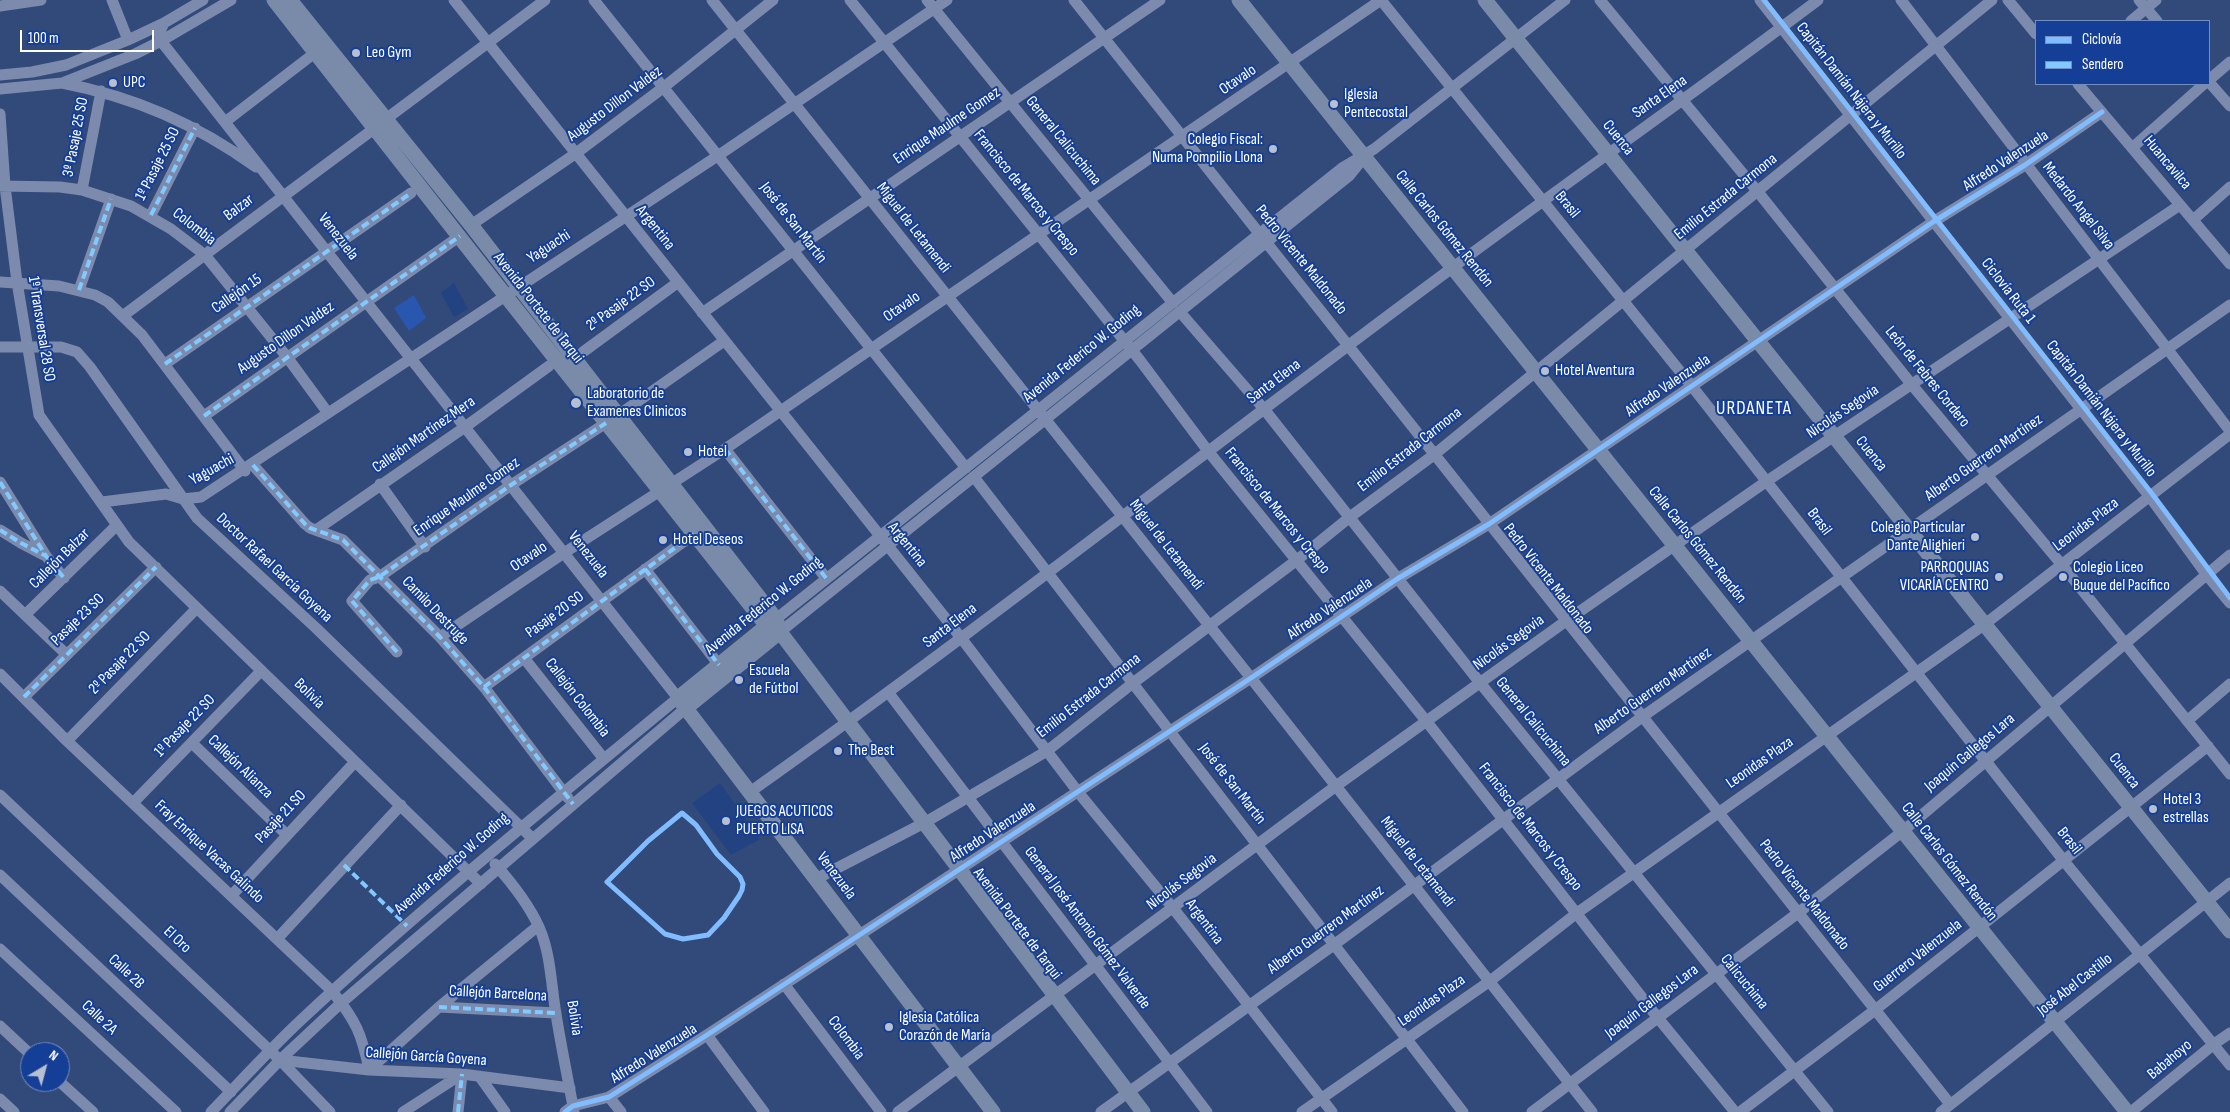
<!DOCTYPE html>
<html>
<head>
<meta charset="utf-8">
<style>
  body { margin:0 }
  #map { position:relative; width:2230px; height:1112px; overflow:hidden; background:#324a7a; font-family:"Sofia Sans Condensed",sans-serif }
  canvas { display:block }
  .legend { position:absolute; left:2035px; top:20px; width:175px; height:65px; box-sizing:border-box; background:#153f97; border:1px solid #738cc1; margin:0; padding:6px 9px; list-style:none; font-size:15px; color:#fff }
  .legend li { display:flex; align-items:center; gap:10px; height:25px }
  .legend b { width:25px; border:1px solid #738cc1 }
  .north { position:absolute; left:20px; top:1042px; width:50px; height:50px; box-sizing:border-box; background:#153f97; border:1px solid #738cc1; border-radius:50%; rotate:37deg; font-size:14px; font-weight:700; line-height:20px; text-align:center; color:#fff }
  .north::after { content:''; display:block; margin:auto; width:18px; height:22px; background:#b7c0d0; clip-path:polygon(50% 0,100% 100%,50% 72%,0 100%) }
  .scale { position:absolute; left:20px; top:30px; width:134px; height:22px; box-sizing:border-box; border:2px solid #fff; border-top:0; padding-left:6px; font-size:15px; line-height:18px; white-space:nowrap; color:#fff; -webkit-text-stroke:4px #153f97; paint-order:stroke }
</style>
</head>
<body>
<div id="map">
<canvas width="2230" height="1112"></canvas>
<ul class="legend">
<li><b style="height:6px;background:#80bcff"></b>Ciclovía</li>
<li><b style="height:6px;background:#80caff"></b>Sendero</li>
</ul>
<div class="north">N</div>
<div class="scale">100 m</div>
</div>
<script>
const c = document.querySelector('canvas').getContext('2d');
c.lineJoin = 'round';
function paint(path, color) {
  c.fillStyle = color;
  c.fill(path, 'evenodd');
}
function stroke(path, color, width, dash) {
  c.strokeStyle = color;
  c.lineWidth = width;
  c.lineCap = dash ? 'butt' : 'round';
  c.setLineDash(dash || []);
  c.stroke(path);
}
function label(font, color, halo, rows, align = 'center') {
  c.font = font + ' "Sofia Sans Condensed",sans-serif';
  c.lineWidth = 4;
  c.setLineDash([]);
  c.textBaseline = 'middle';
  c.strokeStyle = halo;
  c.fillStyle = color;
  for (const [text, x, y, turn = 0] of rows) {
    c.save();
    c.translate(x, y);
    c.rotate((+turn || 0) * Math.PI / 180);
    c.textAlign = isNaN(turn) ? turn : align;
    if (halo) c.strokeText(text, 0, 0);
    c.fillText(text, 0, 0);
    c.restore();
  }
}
paint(new Path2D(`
  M414,295L426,318L409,331L394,308Z`), '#2956ae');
paint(new Path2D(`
  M454,283L468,309L454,317L441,293Z
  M720,783L760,839L731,855L692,803Z`), '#234282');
stroke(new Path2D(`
  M112,0L128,40
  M454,0L962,639L1078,792L1173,908L1332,1112
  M594,0L966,468
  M712,0L1251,678L1592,1112
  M850,0L1139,359L1208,451L1427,722L1658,1018L1735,1112
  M927,0L1173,303
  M1074,0L1950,1104
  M1381,0L1691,385L2064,861L2230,1065
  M1600,0L1758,192L1912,385L2062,565L2230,774
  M1760,0L2150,497L2206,574L2230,603
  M1901,0L2230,431
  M2008,0L2036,34
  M2139,0L2157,21
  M0,6L41,0
  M2131,21L2156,0
  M164,23L159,34L161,41L678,698C551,803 422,907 301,1020C270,1049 241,1081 211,1112
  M0,75L32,72L66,65L128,40L164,23L203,0
  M2209,80L2230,62
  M2209,82L2230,106
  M62,83C135,97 196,124 256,167
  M2078,84L2230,264
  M0,89L62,83L135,54L161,41L231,0
  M0,114L5,186L17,282L39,415L129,542L481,884
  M386,119L545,0
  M225,122L316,52
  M2132,148L2204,84
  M0,186L60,187L82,190L131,206L171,229L205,255L287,357L328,413
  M82,190L101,91
  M151,215L195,128
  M2193,220L2230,187
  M471,225L575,154L664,87L773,0
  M0,282L59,286L95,295L108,302L142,335L245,471
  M79,290L111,199
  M1180,312L1264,409L1481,684L1828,1112
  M702,313L1160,0
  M124,315L375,128
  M0,347H61L77,352L90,367L197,518L316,628L532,838
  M583,352L677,283
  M165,364L411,193
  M204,416L460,236
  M617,416L724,341
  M725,449L826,578
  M253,465L305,524L310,528L343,540L440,637L484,687L568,798
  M974,477L1463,1112
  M0,482L46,556
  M380,484L425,547
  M102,502L166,494L183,499L201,497L719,155L947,0
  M0,530L21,543L46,556L64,578
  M316,530L465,427L549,366
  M645,569L719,665
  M0,591L66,654
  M25,615L116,526
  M776,619L1342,168L1374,149L1565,0
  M780,632L1349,176L1361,161
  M440,637L564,553L725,449L1381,0
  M397,652L352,601L370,580L379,577L511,485L606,423
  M524,658L604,759
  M0,674L67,741L332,991C356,1021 362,1034 369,1070
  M484,687L694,534
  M888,692L1207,1112
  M24,697L156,567
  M2187,721L2230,684
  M67,741L197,608
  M192,743L287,835
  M750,792C988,623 1217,442 1452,268C1573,178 1697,91 1818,0
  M0,795L280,1060L330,1112
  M133,803L261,671
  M495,864C511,882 529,905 539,927C551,954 551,985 556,1014C561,1046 568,1079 574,1112
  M0,875L231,1092
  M816,879L924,823L1047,751L1133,683L1297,560L1350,517L1435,454L1992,0
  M232,895L355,762
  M277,939L401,805
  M0,949L176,1112
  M784,984L881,1112
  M439,1007L556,1013
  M0,1026L30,1054
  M707,1035L764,1112
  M280,1060L369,1070L462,1074L570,1088
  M369,1070L439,1007L538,926
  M480,1077L505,1112
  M60,1082L93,1112
  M609,1097L621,1112
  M0,1099L14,1112
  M230,1112L280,1060L341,1003L686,708
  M403,1112L462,1074
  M458,1112L462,1074
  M565,1112L573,1106L609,1097L707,1035L1251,678L1397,579L1489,524L1933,222L2025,165L2102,112
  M898,1112L1336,786L1566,621L1767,481L2180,205
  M1101,1112L1335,944L1642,717L2230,305
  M1302,1112L1490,981L1577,913L1985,624L2230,434
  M1532,1112L1798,913L1903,831L2230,555
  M1740,1112L1875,1010L2208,746
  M1941,1112L2230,883
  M2131,1112L2214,1044L2230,1033`), '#7c8bad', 11);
stroke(new Path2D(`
  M274,0L490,276L767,626L780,632
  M290,0L471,225L776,619L780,632L1143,1112
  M1239,0L2127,1112
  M1485,0L2230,931
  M774,620L678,698L993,1112
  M686,708L780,632`), '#7a8baa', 15);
stroke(new Path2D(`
  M151,215L195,128
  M79,290L111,199
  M165,364L411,193
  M204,416L460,236
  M725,449L826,578
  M253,465L305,524L310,528L343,540L440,637L484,687L573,804
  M0,482L46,556
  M0,530L21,543L46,556L64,578
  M645,569L719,665
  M397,652L352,601L370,580L379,577L511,485L606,423
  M484,687L694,534
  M24,697L156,567
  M344,865L407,926
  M439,1007L556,1013
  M458,1112L462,1074`), '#80caff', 4, [8, 4]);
stroke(new Path2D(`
  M1764,0L2153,495L2230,598
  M682,813L696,825L717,854L740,877L743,884L742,890L739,896L724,918L708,935L683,939L665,934L607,882L648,841Z
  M565,1112L573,1106L609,1097L707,1035L1251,678L1397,579L1489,524L1933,222L2025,165L2102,112`), '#80bcff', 5);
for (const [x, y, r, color] of [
  [356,53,5,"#b7c0d0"],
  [113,83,5,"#b7c0d0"],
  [1334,104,5,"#b7c0d0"],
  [1273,149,5,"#b7c0d0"],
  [1545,371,5,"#b7c0d0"],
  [576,403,6,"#b7c0d0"],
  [688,452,5,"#b7c0d0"],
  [1975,537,5,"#b7c0d0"],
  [663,540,5,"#b7c0d0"],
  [1999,577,5,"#b7c0d0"],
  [2063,577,5,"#b7c0d0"],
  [739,680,5,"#b7c0d0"],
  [838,751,5,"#b7c0d0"],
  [2153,809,5,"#b7c0d0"],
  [726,821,5,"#b7c0d0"],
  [889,1027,5,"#b7c0d0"]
]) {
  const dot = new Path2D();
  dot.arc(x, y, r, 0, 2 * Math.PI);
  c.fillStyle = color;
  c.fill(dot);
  stroke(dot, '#153f97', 2);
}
label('16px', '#fff', '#153f97', [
  ["Leo Gym",366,53],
  ["UPC",123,83],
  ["Iglesia",1344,95],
  ["Pentecostal",1344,113],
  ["Colegio Fiscal:",1263,140,"right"],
  ["Numa Pompilio Llona",1263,158,"right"],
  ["Hotel Aventura",1555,371],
  ["Laboratorio de",587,394],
  ["Examenes Clinicos",587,412],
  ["Hotel",698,452],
  ["Colegio Particular",1965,528,"right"],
  ["Dante Alighieri",1965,546,"right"],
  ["Hotel Deseos",673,540],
  ["PARROQUIAS",1989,568,"right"],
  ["VICARÍA CENTRO",1989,586,"right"],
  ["Colegio Liceo",2073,568],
  ["Buque del Pacífico",2073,586],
  ["Escuela",749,671],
  ["de Fútbol",749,689],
  ["The Best",848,751],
  ["Hotel 3",2163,800],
  ["estrellas",2163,818],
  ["JUEGOS ACUTICOS",736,812],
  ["PUERTO LISA",736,830],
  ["Iglesia Católica",899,1018],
  ["Corazón de María",899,1036]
], 'left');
label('16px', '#fff', '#153f97', [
  ["Otavalo",1238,80,-34],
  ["Capitán Damián Nájera y Murillo",1851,91,52],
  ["Santa Elena",1660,97,-35],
  ["Augusto Dillon Valdez",615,104,-37],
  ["Enrique Maulme Gomez",947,126,-34],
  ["3º Pasaje 25 SO",76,137,-79],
  ["Cuenca",1618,138,51],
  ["General Calicuchima",1063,141,51],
  ["Alfredo Valenzuela",2006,161,-33],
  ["Huancavilca",2167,163,50],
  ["1º Pasaje 25 SO",158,164,-63],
  ["Francisco de Marcos y Crespo",1026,193,51],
  ["Emilio Estrada Carmona",1726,197,-39],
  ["Brasil",1567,205,51],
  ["Medardo Angel Silva",2078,206,52],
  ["Balzar",239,208,-37],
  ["José de San Martín",793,223,52],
  ["Colombia",194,227,38],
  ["Argentina",655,228,51],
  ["Miguel de Letamendi",913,228,52],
  ["Calle Carlos Gómez Rendón",1444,229,51],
  ["Venezuela",338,237,52],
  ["Yaguachi",549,247,-33],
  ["Pedro Vicente Maldonado",1301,260,51],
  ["Ciclovía Ruta 1",2008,291,52],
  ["Callejón 15",237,294,-35],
  ["2º Pasaje 22 SO",621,304,-36],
  ["Otavalo",902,307,-35],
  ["Avenida Portete de Tarqui",538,308,52],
  ["1º Transversal 28 SO",41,329,81],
  ["Augusto Dillon Valdez",286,338,-35],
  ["Avenida Federico W. Goding",1082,354,-39],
  ["León de Febres Cordero",1927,377,51],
  ["Santa Elena",1274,382,-37],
  ["Alfredo Valenzuela",1668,386,-34],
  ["Capitán Damián Nájera y Murillo",2101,409,52],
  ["Nicolás Segovia",1843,412,-34],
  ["Callejón Martínez Mera",424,435,-35],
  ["Emilio Estrada Carmona",1410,450,-38],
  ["Cuenca",1871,454,51],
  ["Alberto Guerrero Martínez",1984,458,-35],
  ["Yaguachi",212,470,-29],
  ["Enrique Maulme Gomez",467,497,-35],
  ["Francisco de Marcos y Crespo",1277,511,51],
  ["Brasil",1819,522,53],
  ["Leonidas Plaza",2086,525,-37],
  ["Argentina",907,545,51],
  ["Miguel de Letamendi",1166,545,52],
  ["Calle Carlos Gómez Rendón",1697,545,51],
  ["Venezuela",588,555,52],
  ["Otavalo",529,557,-34],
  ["Callejón Balzar",60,559,-45],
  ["Doctor Rafael García Goyena",274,568,43],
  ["Pedro Vicente Maldonado",1548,579,52],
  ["Avenida Federico W. Goding",764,606,-39],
  ["Alfredo Valenzuela",1330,609,-34],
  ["Camilo Destruge",435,611,46],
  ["Pasaje 20 SO",555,615,-36],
  ["Pasaje 23 SO",78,620,-44],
  ["Santa Elena",950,626,-37],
  ["Nicolás Segovia",1509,643,-36],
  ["2º Pasaje 22 SO",120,663,-46],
  ["Alberto Guerrero Martínez",1653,691,-35],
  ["Bolivia",309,694,44],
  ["Emilio Estrada Carmona",1089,696,-38],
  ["Callejón Colombia",577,698,52],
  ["General Calicuchima",1533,722,51],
  ["1º Pasaje 22 SO",185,726,-46],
  ["Joaquín Gallegos Lara",1970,753,-40],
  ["Leonidas Plaza",1760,763,-35],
  ["Callejón Alianza",240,767,44],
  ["Cuenca",2124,771,52],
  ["José de San Martín",1232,784,52],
  ["Pasaje 21 SO",281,817,-47],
  ["Francisco de Marcos y Crespo",1530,827,52],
  ["Alfredo Valenzuela",993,832,-33],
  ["Brasil",2069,841,52],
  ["Fray Enrique Vacas Galindo",209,852,43],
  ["Miguel de Letamendi",1417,862,52],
  ["Calle Carlos Gómez Rendón",1949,862,52],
  ["Avenida Federico W. Goding",452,864,-41],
  ["Venezuela",836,876,53],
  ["Nicolás Segovia",1182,882,-37],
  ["Pedro Vicente Maldonado",1804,895,52],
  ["Argentina",1204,922,53],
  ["Avenida Portete de Tarqui",1017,924,53],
  ["General José Antonio Gómez Valverde",1087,928,53],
  ["Alberto Guerrero Martínez",1326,930,-36],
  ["El Oro",177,940,43],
  ["Guerrero Valenzuela",1918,956,-38],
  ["Calle 2B",126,972,43],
  ["Calicuchima",1744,982,51],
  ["José Abel Castillo",2075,985,-38],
  ["Callejón Barcelona",498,994,3],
  ["Leonidas Plaza",1432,1001,-35],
  ["Joaquín Gallegos Lara",1652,1002,-37],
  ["Calle 2A",99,1018,43],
  ["Bolivia",574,1018,81],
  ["Colombia",846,1038,53],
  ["Alfredo Valenzuela",654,1054,-32],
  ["Callejón García Goyena",426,1057,4],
  ["Babahoyo",2170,1060,-40]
]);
c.letterSpacing = '1px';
label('19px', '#fff', '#153f97', [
  ["URDANETA",1754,409]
]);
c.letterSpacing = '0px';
</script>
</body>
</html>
